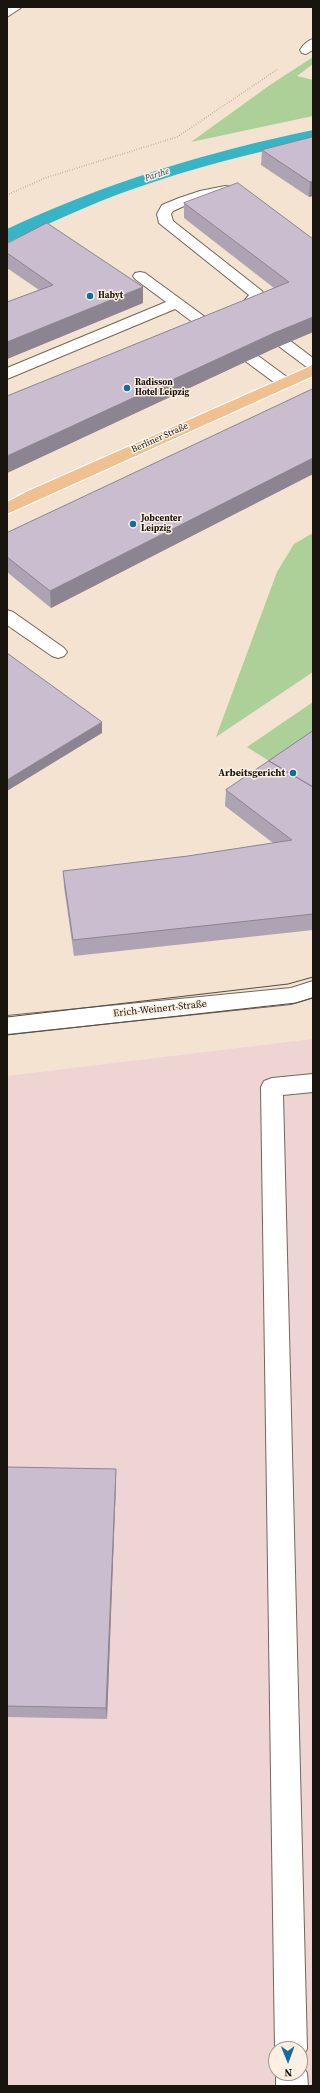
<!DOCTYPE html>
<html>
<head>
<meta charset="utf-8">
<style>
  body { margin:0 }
  #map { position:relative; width:320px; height:2093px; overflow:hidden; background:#f3e3d0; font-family:"Source Serif 4",serif }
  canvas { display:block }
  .frame { position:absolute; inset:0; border:8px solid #19140d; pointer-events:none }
  .north { position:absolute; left:268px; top:2041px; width:40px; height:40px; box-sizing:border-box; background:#fdf0e2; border:1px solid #a2988d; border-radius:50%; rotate:179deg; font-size:11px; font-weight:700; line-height:16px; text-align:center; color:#19140d }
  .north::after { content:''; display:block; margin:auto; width:14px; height:18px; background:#126c9c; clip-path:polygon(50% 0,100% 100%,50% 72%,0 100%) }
</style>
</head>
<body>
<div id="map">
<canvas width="320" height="2093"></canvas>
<div class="frame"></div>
<div class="north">N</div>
</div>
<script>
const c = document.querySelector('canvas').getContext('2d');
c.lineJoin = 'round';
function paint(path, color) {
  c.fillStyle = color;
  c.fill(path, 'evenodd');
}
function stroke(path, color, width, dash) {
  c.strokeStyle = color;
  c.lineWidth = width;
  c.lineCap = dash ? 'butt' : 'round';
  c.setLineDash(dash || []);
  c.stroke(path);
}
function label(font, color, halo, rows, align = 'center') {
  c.font = font + ' "Source Serif 4",serif';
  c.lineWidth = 3;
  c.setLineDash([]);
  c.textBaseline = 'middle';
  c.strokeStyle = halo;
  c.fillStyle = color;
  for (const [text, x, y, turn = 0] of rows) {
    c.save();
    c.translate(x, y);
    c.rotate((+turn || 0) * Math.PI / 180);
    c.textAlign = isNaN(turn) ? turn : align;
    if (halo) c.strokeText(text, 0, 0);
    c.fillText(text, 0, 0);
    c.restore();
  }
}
paint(new Path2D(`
  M313,1039V2086H7V1076ZM276,2049H300V2073H276Z`), '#efd4d4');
paint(new Path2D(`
  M313,57V64L297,76L313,80V116L191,142L270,85Z
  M313,533V672L216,737L277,572L294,544Z
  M313,702V746L280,768L247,747Z`), '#add099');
paint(new Path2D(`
  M313,130V140C252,153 192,168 133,189C90,204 48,224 7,243V229C105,183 207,152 313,130Z`), '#37b5c7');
const minor = new Path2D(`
  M22,7L7,17L8,7Z
  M313,39V50L306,54L302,53L300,50C303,45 307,41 313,39Z
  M225,186L239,188L249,195L247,198C239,200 234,195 226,194C208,194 189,204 173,211L171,214L173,221L262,291L264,294L251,311L313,358V370L308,368L237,315L235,312L249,295L159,223L157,214L162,205L179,198L200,191Z
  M140,272L145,273L291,380L293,383L291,386H279L175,309L7,379V368L166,302L135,279L133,276L135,273Z
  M7,610L13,612L64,648L67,652L64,656L58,658L52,656L7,625Z
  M313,981V997L291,1004L7,1034V1016L291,988Z
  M313,1074V1092L283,1095L307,2049L300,2061L307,2073L308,2086H276V2071V2073H300V2049H276V2051L275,2049L261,1087L264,1081L272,1078Z`);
const major = new Path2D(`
  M313,365V376L7,514V502L28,491Z`);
stroke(minor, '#746656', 2);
stroke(major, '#fff', 2);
stroke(new Path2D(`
  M7,195L45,178L177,137L278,69`), '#9a8f81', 1.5, [0.5, 2]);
paint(minor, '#fff');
paint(major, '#f1c091');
stroke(new Path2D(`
  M7,1017L288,984L313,977
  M7,1035L296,1003L313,998`), '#534b41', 1);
paint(new Path2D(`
  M313,137V196L309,197L261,165L262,150Z
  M184,203L313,239V332L273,349L7,473L274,288L184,218Z
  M7,244L143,287V303L7,359V302L39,290L7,268Z
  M313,389V474L51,608L7,572V533Z
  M313,731V930L74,956L64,887L63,871L188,856L273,843L225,806L226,790Z
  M7,1467L116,1469V1482L107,1719L7,1717Z`), '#aea3b3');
paint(new Path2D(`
  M313,181V196L309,197L310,182Z
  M143,287V303L7,359V342Z
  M313,317V332L273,349L7,473V456L274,333Z
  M313,458V474L51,608L50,591Z
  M102,722V733L7,791V780Z
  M116,1469V1482L107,1719L106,1708Z`), '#8d8492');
const building = new Path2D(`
  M313,137V181L310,182L262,150Z
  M238,183L313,239V317L274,333L7,456V396L289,282L184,203Z
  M47,223L143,287L7,342V302L53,285L7,253V244Z
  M313,389V458L50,591L7,557V533Z
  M7,653L102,722L7,780Z
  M313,731V787L269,761Z
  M269,761L313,787V914L73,940L63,871L188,856L292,840L226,790Z
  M7,1467L116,1469L106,1708L7,1706Z`);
paint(building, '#cabdd0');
stroke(building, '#8d8492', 1);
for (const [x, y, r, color] of [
  [90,296,4,"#126c9c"],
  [127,388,4,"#126c9c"],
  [133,524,4,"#126c9c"],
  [293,773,4,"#126c9c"]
]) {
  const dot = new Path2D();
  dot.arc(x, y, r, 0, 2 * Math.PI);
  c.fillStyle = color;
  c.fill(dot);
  stroke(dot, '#fdf0e2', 1.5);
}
label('italic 9px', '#144951', '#fdf0e2', [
  ["Parthe",157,175,-18]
]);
label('bold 9px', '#19140d', '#fdf0e2', [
  ["Habyt",98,296],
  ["Radisson",135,383],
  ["Hotel Leipzig",135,393],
  ["Jobcenter",141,519],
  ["Leipzig",141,529]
], 'left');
label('9px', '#19140d', '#fdf0e2', [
  ["Berliner Straße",160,438,-24]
]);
label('bold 10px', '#19140d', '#fdf0e2', [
  ["Arbeitsgericht",285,773]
], 'right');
label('10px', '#19140d', '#fdf0e2', [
  ["Erich-Weinert-Straße",160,1009,-6]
]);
</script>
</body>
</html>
